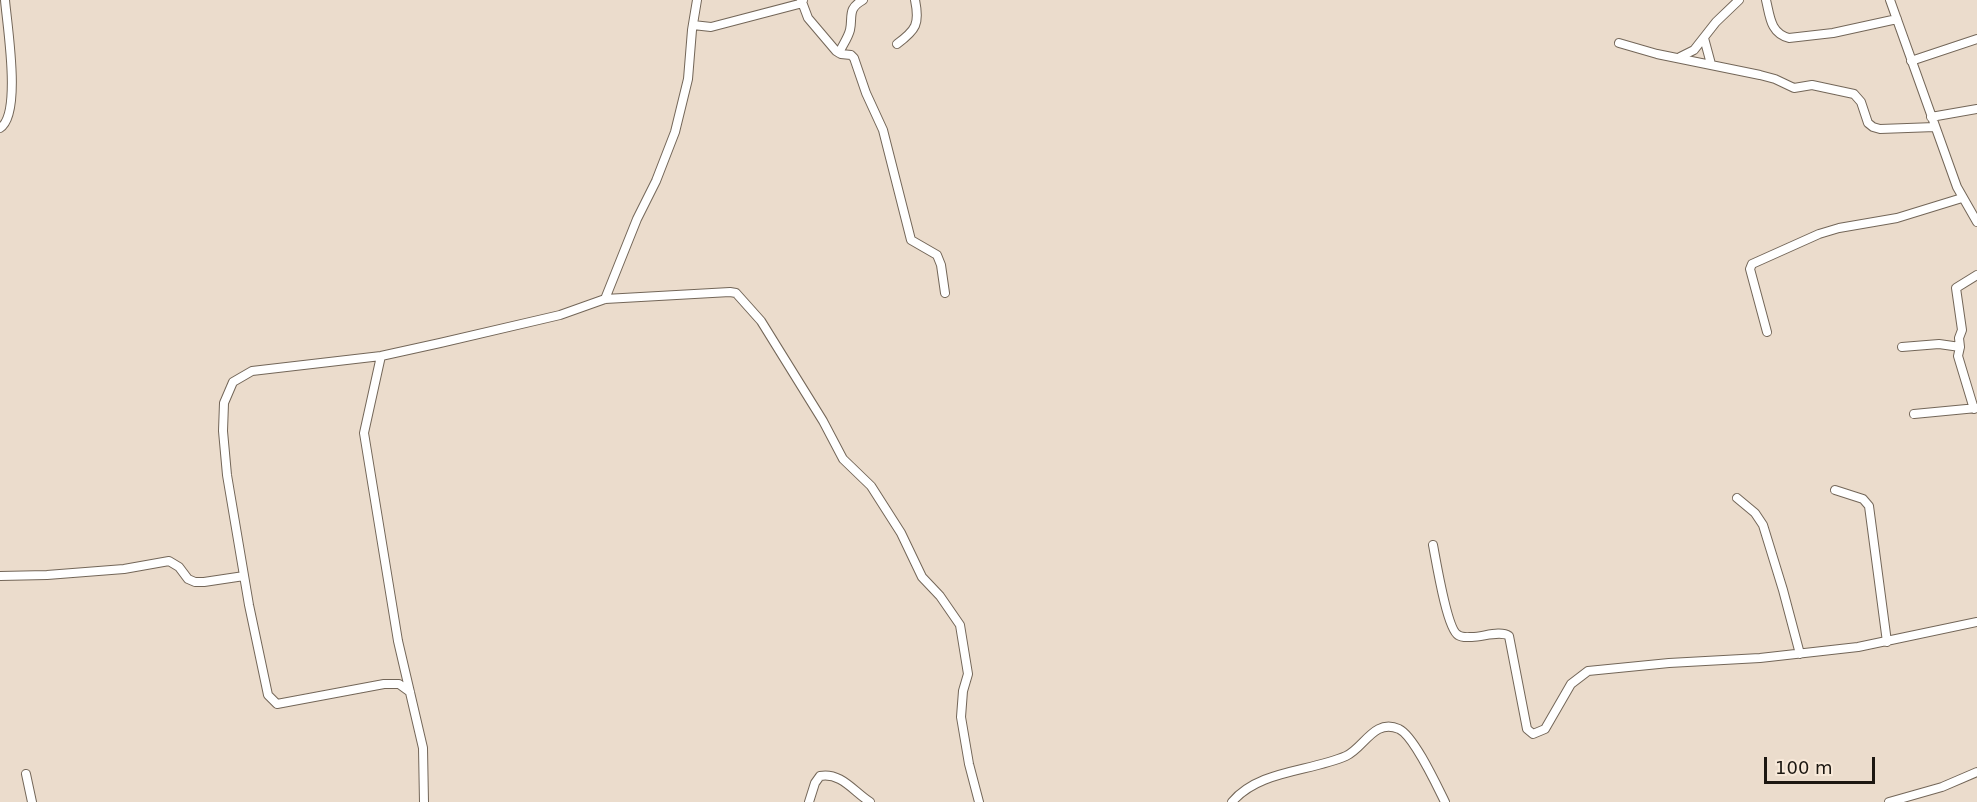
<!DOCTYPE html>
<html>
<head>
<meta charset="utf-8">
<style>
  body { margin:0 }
  #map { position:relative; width:1977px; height:802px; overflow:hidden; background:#ebdccc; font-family:"DejaVu Sans",sans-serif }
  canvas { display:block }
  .scale { position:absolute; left:1764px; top:757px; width:111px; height:27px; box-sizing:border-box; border:3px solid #1c1711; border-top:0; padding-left:8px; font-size:18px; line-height:21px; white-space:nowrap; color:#1c1711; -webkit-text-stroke:4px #f8e9d9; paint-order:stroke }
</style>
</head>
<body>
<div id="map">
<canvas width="1977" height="802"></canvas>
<div class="scale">100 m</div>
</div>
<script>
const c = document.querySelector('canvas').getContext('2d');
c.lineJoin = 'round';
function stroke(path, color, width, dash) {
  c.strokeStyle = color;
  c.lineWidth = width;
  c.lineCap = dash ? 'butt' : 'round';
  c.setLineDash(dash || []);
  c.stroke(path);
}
const street = new Path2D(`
  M1766,0C1770,16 1770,33 1789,38L1833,33L1897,19
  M1890,0L1957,187L1977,222
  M802,2L808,18L836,51L841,54L851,55L854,58L866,93L883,130L911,240L937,255L941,265L945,293
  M693,25L711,27L799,4L803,0
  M1704,38L1711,64
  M1619,43L1657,54L1760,75L1775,79L1794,88L1812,85L1854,94L1861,102L1868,123L1873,127L1880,129L1935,127
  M897,44C916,30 920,24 915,0
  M839,53C842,46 848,38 850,30C853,16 847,9 863,0
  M1680,57L1694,50L1716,22L1739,0
  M1911,61L1977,39
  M1931,117L1977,109
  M0,128C22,115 7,25 5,0
  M605,299L637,219L656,181L675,132L688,79L692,30L697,0
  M1767,332L1750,269L1752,264L1819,234L1839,228L1897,218L1962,198
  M1902,347L1939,344L1960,347L1958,356L1974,409
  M1960,347L1959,338L1962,330L1956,288L1977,275
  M381,356L364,433L398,641L423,748L424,802
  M1914,414L1977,408
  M1835,490L1863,499L1869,506L1887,642
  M1737,498L1755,513L1763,525L1783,590L1800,654
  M1433,545C1436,560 1447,629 1458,635C1462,638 1468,637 1472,637C1483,637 1500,630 1509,636L1527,729L1533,734L1545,729L1571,684L1588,671L1669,663L1760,658L1858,647L1977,622
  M0,576L47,575L124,569L169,561L179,567L188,579L195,582H204L244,576
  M410,692L399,684H384L277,704L268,695L249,605L227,475L223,431L224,403L233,382L252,371L381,356L440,343L560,315L605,299L730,292L736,293L761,321L823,421L843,459L871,486L901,533L922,577L940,596L960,625L968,674L963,691L961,717L969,764L979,802
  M26,774L32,802
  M809,802L815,783L820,776C841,772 854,792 870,802
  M1232,802C1259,770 1309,772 1346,756C1364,748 1374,718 1399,729C1414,736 1437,786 1445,802
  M1889,802L1942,787L1977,772`);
stroke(street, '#736658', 10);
stroke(street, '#fff', 8);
</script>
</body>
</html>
